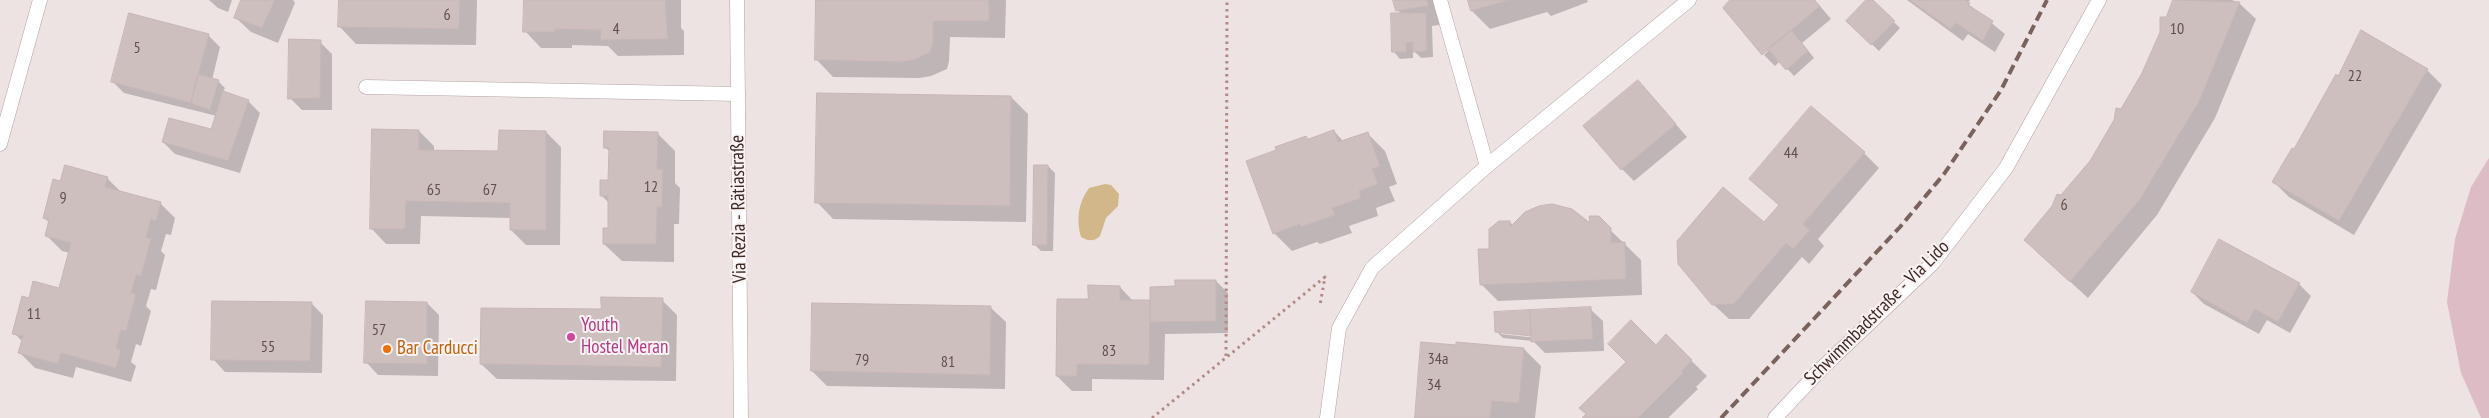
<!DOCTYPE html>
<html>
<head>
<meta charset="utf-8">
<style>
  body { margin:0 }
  canvas { display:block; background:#ede3e3 }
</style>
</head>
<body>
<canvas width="2489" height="418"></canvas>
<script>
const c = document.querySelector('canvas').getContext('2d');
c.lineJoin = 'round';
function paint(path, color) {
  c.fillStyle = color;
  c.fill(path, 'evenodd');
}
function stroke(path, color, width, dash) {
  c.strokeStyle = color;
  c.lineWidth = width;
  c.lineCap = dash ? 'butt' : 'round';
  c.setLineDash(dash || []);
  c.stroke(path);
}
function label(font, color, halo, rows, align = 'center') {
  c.font = font + ' "PT Sans Narrow",sans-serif';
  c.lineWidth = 4;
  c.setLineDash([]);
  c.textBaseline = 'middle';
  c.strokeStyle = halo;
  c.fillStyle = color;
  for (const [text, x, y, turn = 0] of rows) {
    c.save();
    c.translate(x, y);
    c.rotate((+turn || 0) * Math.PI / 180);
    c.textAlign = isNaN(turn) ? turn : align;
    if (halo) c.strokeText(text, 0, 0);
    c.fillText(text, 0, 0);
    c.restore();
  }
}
paint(new Path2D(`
  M2489,158V418H2481L2461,373L2447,302L2455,239L2471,187Z`), '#debcc5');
paint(new Path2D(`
  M1105,184L1111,185L1119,194L1118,206L1106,218L1100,236C1094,242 1088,241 1081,237C1076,220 1078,203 1089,188Z`), '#d2b78b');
paint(new Path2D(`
  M209,0H232L228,12L218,8Z
  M242,0H293L295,3L278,43L251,32L235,17Z
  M340,0H477L476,45L356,44L340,27Z
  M526,0H681V28L684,31V55L618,56L608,46L572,45V48H541L525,31Z
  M817,0H1006L1005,38L950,37L949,61L947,69L931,76L919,78L833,77L817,60Z
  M1395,0H1439L1445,24L1432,26L1433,57L1421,58L1413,50V58L1400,59L1394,52L1402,14L1397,10Z
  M1469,0H1587L1588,2L1551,16L1547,12L1490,29L1472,11Z
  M1732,0H1815L1831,19L1802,43L1814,58L1794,76L1780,61L1775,66L1764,55L1770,49Z
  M1867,0H1871L1900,28L1879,51L1847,21Z
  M1907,0H1970L1967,3L2005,34L1995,52L1968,34L1963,41Z
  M2174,0H2232L2239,3L2256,19L2215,118L2157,215L2088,298L2042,256L2062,196L2091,161L2143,74Z
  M208,35L220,47L212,80L218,81L225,88L223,92L248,101L260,113L240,173L175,154L163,142L212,131L217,116L124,93L112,81Z
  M320,42L332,54V110H302L290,98Z
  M2427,70L2442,85L2354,235L2289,197L2274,182L2338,77Z
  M1638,81L1687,137L1634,181L1622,169Z
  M1011,97L1028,114L1026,222L833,219L817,202Z
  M419,131L434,146V152H499L546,132L561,147L560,245H526L511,230V218L421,216L420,244H386L371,228Z
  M1334,131L1344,142L1367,133L1385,151L1397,184L1389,187L1395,201L1376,208L1378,216L1349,226L1352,233L1320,244L1317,242L1292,251L1274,233L1308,140Z
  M657,133L675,151V183L680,188L679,224H674V262L622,261L604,244L609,229V203L601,195L609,181L610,152L605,147Z
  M1864,153L1879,168L1818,239L1824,246L1809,264L1802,257L1749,319H1729L1713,304L1765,223L1780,206L1750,179Z
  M1048,166L1055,173L1053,251H1041L1034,244Z
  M107,178L122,193L160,203L175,218L171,235L166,234L161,251L165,255L156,290L151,289L146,306L151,311L141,346L136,344L131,362L136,366L131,382L76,367L73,378L35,368L20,353L23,342L14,333L29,299L60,290L70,253L62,251L46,235L50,223L44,218L61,183Z
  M1598,218L1641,260L1642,295L1498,301L1481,284L1491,250L1510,222L1513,225L1591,226Z
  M1216,281L1228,293V333L1165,334L1164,380L1092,379V391H1072L1057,376L1089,301L1120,287L1133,301H1151L1176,288Z
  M2299,284L2311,296L2290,333L2267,320L2259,334L2204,304L2192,292Z
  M662,300L677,315L676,381L497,379L481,364L603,310Z
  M311,303L323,315L322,373L225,372L213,359Z
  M427,303L439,315L438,376L378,375L366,362Z
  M990,307L1006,322L1005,389L827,386L812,371Z
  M1590,309L1603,321L1604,351L1545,353L1533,341L1503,338L1496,331ZM1501,331L1538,335L1537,338L1501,334Z
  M1666,336L1707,376L1696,387L1698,389L1668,418H1584Z
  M1422,343L1524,349L1541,366L1535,418H1415Z`), '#0003');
const building = new Path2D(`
  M241,0H275L262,28L234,18Z
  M339,0H460L459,29L338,27Z
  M524,0H665L668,39L600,40L601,30L555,29V32H523Z
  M816,0H989V21H933V44L930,52L914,60L901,62L815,60Z
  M1393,0H1427L1428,6L1396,11Z
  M1468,0H1509L1471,11Z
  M1730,0H1814L1820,6L1762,55L1723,8Z
  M1866,0H1873L1895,21L1871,45L1846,21Z
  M1910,0H1965L1970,3L1968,5L1993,21L1983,41L1956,23L1951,29Z
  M2173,0L2240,2L2199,102L2172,146L2141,198L2070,282L2024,240L2052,206L2057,194L2061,195L2090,161L2114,120L2116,108L2121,109L2142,73L2160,32V17H2166Z
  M129,13L209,34L191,103L111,82Z
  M1391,13H1426L1427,51L1413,52V42L1406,43L1407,52H1392Z
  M1791,30L1808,51L1786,70L1768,49Z
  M2361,30L2428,69L2339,221L2272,182L2292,148L2294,149L2336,74L2338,76Z
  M289,39L321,40L320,98L288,99Z
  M198,74L219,80L210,110L191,103Z
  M1638,80L1676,124L1621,170L1583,126Z
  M223,91L249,100L228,161L162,142L169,118L211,129Z
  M817,93L1011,96L1010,206L815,203Z
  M1811,106L1865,152L1803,224L1810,230L1793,249L1786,243L1734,304L1712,305L1678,264L1677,241L1723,187L1764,222L1779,205L1749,179Z
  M372,129L419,130V150L498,151L499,130L546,131V230H510V203L406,201L405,229H370Z
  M1334,130L1338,142L1368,132L1380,166L1372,169L1378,184L1359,191L1361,198L1332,208L1335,215L1301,227L1300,224L1273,234L1246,161L1276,150L1275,147L1306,136L1308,139Z
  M604,131L658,132L657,169H663L662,207H657L656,244H603V228H608V196H600V180H608L609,148H604Z
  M65,165L108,177L105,187L161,202L156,221L151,219L146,237L151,239L141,276L136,275L131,293L136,294L126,331L121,330L116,348L121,350L116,368L61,353L58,364L18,353L23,336L12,334L22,296L29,298L33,281L59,288L71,243L45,236L49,220L43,218L53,179L60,181Z
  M1034,165H1048L1047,245H1033Z
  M1552,204L1572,209L1590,223L1589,216H1599L1611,228V243L1625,242L1626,279L1480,285L1478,249H1489V229L1499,221H1510V227L1525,212L1539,206Z
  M2219,239L2300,283L2278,322L2255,309L2247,323L2191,292Z
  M1175,280H1216V321L1150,322V287L1175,286Z
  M1088,285L1120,286V300H1150L1149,365L1077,364V376H1056L1057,299H1088Z
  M601,297L663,298L661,367L480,364L481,308L601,309Z
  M212,301L312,302L310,361L211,360Z
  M366,301L427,302V364L364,363Z
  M812,303L991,306L990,375L811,371Z
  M1591,307L1593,339L1531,342L1530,310Z
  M1530,310L1531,336L1495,332L1494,312Z
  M1631,320L1656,345L1666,334L1692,360L1682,371L1683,373L1638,418H1582L1586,414L1579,408L1626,362L1608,344Z
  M1421,342L1456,345V342L1524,348L1519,403L1490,401L1492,402L1490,418H1415Z`);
paint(building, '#cebfbf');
stroke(building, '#c7b6b5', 1);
const service = new Path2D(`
  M1440,0L1487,166
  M366,87L738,94`);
const minor = new Path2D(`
  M0,144L40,0
  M1327,418L1339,328L1372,268L1487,166L1689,0
  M1775,418L1821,369L1933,263L2006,168L2099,0`);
const tertiary = new Path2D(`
  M737,0L741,418`);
stroke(service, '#b2a3a1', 15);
stroke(minor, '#b2a3a1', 15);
stroke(tertiary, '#b2a3a1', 15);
stroke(new Path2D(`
  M1226,356L1227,0
  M1152,418L1325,277L1320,305`), '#b08a83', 3, [2.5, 4]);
stroke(service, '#fff', 14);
stroke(minor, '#fff', 14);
stroke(tertiary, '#fff', 14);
stroke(new Path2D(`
  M1721,418L1900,227L1944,174L2001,90L2047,0`), '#7a635d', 4, [10, 5]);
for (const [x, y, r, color] of [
  [571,337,5,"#d1479c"],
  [387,349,5,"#e8710a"]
]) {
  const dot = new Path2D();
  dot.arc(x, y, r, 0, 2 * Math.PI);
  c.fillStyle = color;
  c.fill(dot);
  stroke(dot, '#f9f3f4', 2);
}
label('16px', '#624e49', null, [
  ["6",447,15],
  ["4",616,29],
  ["10",2177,29],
  ["5",137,48],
  ["22",2355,76],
  ["44",1791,153],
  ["12",651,187],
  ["65",434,190],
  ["67",490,190],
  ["9",63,198],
  ["6",2064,205],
  ["11",34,314],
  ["57",379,330],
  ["55",268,347],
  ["83",1109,351],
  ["34a",1438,359],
  ["79",862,360],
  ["81",948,362],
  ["34",1434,385]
]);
label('19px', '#3e2822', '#f9f3f4', [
  ["Via Rezia - Rätiastraße",739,209,-91],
  ["Schwimmbadstraße - Via Lido",1877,313,-45]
]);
label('19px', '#b23c85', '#f9f3f4', [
  ["Youth",581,326],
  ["Hostel Meran",581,348]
], 'left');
label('19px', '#c56008', '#f9f3f4', [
  ["Bar Carducci",397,349]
], 'left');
</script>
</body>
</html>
